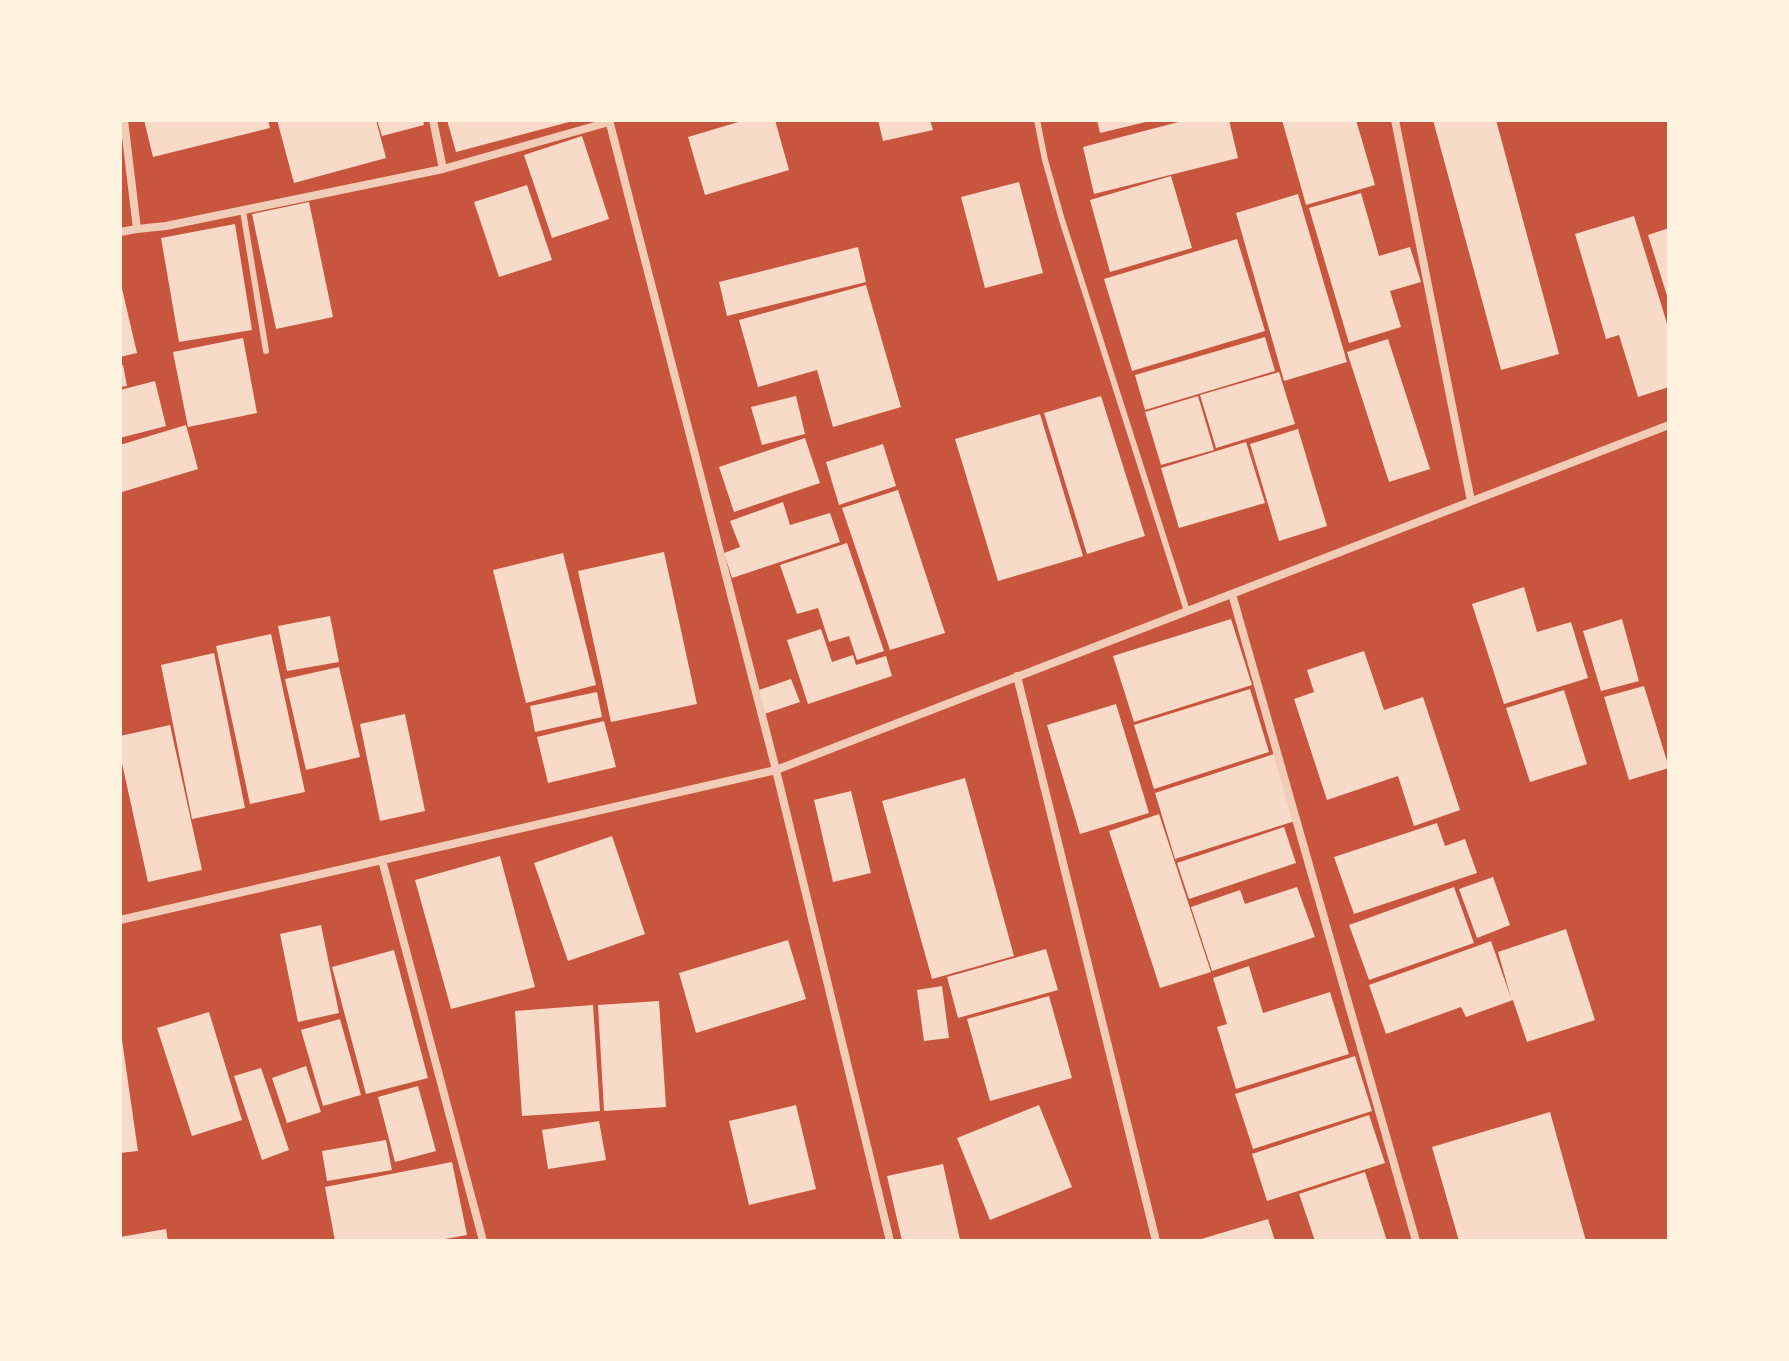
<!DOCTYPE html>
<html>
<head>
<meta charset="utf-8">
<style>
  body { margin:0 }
  #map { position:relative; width:1789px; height:1361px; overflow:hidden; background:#c8553d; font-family:Rubik,sans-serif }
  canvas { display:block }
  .frame { position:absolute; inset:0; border:122px solid #fff3e0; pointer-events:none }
</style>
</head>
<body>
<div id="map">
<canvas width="1789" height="1361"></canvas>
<div class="frame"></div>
</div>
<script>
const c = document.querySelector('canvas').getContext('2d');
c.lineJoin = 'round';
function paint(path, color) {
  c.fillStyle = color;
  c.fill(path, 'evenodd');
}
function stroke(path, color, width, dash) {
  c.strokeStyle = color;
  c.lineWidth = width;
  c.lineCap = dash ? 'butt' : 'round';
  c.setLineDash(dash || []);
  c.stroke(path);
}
paint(new Path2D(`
  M144,120H268L270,128L153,157Z
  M277,120H376L386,158L294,183Z
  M377,120H423L424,125L382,136Z
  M447,120H573V121L456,152Z
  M745,120H775L789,170L705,195L688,137Z
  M878,120H930L933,130L883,141Z
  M1097,120H1150V121L1100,133Z
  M1186,120H1229L1238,158L1094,194L1083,147Z
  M1282,120H1356L1375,185L1306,205Z
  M1433,120H1496L1559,354L1501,370Z
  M582,136L609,219L552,238L524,155Z
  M1171,176L1192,248L1110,272L1090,200Z
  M1019,182L1043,273L985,288L961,197Z
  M527,185L552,260L499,277L474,202Z
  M1361,193L1379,256L1410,247L1421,282L1390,291L1401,327L1349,343L1309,208Z
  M1298,194L1347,362L1284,381L1236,213Z
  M309,202L333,317L276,329L252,214Z
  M1634,216L1669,330V387L1638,397L1619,335L1606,339L1575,234Z
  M235,224L252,330L179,342L161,238Z
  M1669,228V299H1668L1648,235Z
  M1237,239L1265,331L1132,371L1104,279Z
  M858,247L866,282L727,316L719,282Z
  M120,280L137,353L120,357Z
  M866,285L901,407L833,427L817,370L758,387L739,320Z
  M1265,337L1275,371L1145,410L1135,375Z
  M243,338L257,413L188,427L173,352Z
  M1388,339L1430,469L1389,482L1347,352Z
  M120,365H123L127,386L120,387Z
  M1279,372L1295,424L1216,448L1200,395Z
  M155,381L166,426L120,438V390Z
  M796,396L805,434L762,445L751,407Z
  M1101,396L1145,536L1087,554L1044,413Z
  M1198,396L1214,450L1161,465L1145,412Z
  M1040,414L1083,556L998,581L955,439Z
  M186,425L198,469L122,492L120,486V445Z
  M1298,429L1327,526L1279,541L1250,444Z
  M805,438L820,483L734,512L719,467Z
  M1246,442L1265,503L1179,528L1161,468Z
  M883,444L896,486L839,505L826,462Z
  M898,490L945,633L890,650L842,508Z
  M783,502L790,525L830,513L840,542L732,578L724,553L740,547L730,521Z
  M847,543L884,651L857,660L849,636L829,642L818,608L797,614L780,565Z
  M664,552L697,704L611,722L578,571Z
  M563,553L596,685L526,703L493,570Z
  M1524,587L1537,632L1571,622L1588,678L1504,704L1472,604Z
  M330,616L339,662L287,671L278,626Z
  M1231,619L1252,685L1134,722L1113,656Z
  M1622,619L1639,681L1601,691L1583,631Z
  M821,629L832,662L853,655L856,665L886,656L892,676L808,704L787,640Z
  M271,634L305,792L250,804L216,646Z
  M1364,651L1384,710L1423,697L1460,810L1414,826L1398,776L1327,800L1294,699L1314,692L1307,670Z
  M214,653L245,808L192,819L161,665Z
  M339,667L360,757L306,770L285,679Z
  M791,679L800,702L764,714L756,691Z
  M1644,686L1669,768L1629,780L1604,697Z
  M1250,689L1269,752L1154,789L1134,725Z
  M1564,690L1587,764L1530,782L1506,708Z
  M597,692L602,717L535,732L530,706Z
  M1116,704L1149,813L1080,834L1047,725Z
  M405,714L425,811L380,821L360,724Z
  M604,721L616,767L548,783L537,737Z
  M170,725L202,870L148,882L120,754V736Z
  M1274,754L1295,821L1175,859L1155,793Z
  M965,778L1014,956L932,979L882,801Z
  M851,791L871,873L833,882L814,800Z
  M1159,814L1211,972L1160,988L1109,831Z
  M1437,823L1445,846L1465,839L1477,873L1354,914L1334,857Z
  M1284,827L1296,863L1189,899L1177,863Z
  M612,836L645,934L568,961L534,863Z
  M500,856L535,987L451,1009L415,880Z
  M1493,877L1510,925L1477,938L1459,889Z
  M1297,887L1315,937L1212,971L1191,907L1240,890L1245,904Z
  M1454,887L1474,943L1369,980L1349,925Z
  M321,925L339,1013L298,1022L280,934Z
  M1566,929L1595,1020L1527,1042L1513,1000L1466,1017L1461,1007L1386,1034L1369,985L1491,941L1511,998L1498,952Z
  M788,940L806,999L696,1033L679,973Z
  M1046,949L1058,990L958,1018L947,977Z
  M394,950L428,1078L366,1094L332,967Z
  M1249,966L1263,1013L1330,992L1349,1054L1236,1089L1217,1027L1227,1024L1213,978Z
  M942,986L949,1038L924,1041L917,990Z
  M1049,996L1072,1078L990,1101L967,1019Z
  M659,1001L666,1107L604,1111L598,1005Z
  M593,1005L600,1111L522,1116L515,1011Z
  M209,1012L242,1120L192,1136L157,1028Z
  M340,1019L361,1095L323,1106L301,1030Z
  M120,1040H122L138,1151L120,1153Z
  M1355,1056L1372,1111L1253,1149L1235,1094Z
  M306,1066L321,1112L287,1123L272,1078Z
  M261,1068L289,1150L262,1160L234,1076Z
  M418,1086L436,1151L395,1162L378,1097Z
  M796,1105L816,1189L749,1205L729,1121Z
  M1039,1105L1072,1187L990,1220L957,1138Z
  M1550,1112L1586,1241H1459L1432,1147Z
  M1369,1115L1385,1163L1267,1201L1252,1154Z
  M599,1121L606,1160L548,1169L542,1130Z
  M386,1140L392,1170L327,1181L322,1151Z
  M452,1162L467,1235L434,1241H335L325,1187Z
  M943,1164L960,1240L902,1241L887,1176Z
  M1365,1172L1387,1241H1315L1299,1194Z
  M1268,1219L1275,1241H1198V1240Z
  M166,1229L168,1241H120V1237Z`), '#f7dbc8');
stroke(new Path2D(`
  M1037,120L1045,160L1062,220L1187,611
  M243,211L266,351`), '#f1ccb7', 6);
stroke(new Path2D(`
  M124,120L137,229L166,226L443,169L433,120
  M609,120L776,770L890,1241
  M1395,120L1471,501
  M443,169L609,122
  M120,232L137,229
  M1232,594L1416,1241
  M1017,676L1156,1241
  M382,860L483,1241
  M120,920L776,770L1669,425`), '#f1ccb7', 8);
</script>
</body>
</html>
